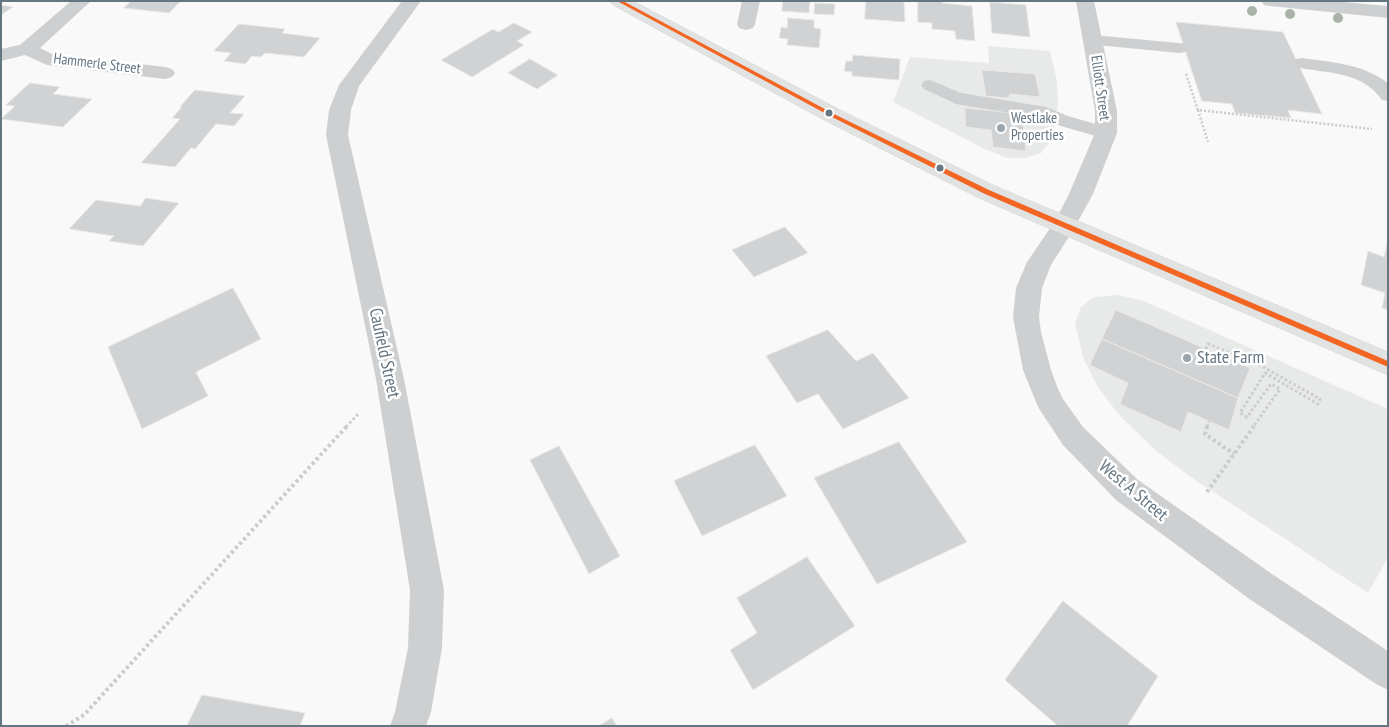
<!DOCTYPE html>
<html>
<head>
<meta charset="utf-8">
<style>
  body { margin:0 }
  #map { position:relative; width:1389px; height:727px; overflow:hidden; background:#f9f9f9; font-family:"PT Sans Narrow",sans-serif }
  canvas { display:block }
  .frame { position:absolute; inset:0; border:2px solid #657683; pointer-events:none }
</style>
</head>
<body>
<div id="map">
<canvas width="1389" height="727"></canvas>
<div class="frame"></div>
</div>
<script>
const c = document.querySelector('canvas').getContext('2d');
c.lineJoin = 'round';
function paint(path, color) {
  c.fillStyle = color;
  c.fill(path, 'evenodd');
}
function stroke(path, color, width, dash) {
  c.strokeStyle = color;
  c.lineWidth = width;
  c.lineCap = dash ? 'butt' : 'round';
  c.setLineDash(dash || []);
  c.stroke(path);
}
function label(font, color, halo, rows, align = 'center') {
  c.font = font + ' "PT Sans Narrow",sans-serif';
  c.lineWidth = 5;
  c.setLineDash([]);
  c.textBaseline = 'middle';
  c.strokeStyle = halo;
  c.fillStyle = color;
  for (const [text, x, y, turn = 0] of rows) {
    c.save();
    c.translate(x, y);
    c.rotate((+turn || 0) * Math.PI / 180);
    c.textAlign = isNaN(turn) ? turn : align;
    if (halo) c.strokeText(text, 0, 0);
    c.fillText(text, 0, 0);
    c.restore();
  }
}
paint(new Path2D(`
  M988,46L1050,51L1057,81L1058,104L1052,139L1041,153L1025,158H1007L985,149L893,102L910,57L989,63Z
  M1118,295L1144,301L1388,409V557L1368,593L1192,478L1155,450L1119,415L1098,387L1083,358L1075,323L1081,307L1094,297Z`), '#e8e9e9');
const building = new Path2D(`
  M131,1H181L169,13L124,8Z
  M783,1H810L809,13L782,11Z
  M866,1H904L905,22L865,19Z
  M918,1H942V3L972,6L975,41L956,39L955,31L932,29V23L918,22Z
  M990,2L1026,5L1030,37L992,33Z
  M815,3L835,4L834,15L814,14Z
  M1,5L13,7L1,15Z
  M788,18L814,20V28L821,29L819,48L787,45L788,39L779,38L781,27L787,28Z
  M1176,22L1283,32L1322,114L1288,110L1291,118L1235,113L1232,104L1202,101Z
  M514,23L532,32L517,41L524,45L472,77L441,60L493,29L498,32Z
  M239,24L285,29L282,33L320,38L304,57L265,53L261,57L252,56L245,64L224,61L231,53L214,51Z
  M853,55L900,59L899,80L852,76V72L844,71L846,61H852Z
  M530,59L558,75L537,89L508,73Z
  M982,70L1035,74L1040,97L1010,94L1008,98L986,96Z
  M30,83L60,87L53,94L92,99L63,127L1,119L15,106L6,105Z
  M195,90L245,96L230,113L244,114L234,126L216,124L195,149L191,148L175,167L141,163L180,119L172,118L182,107H180Z
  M965,108L1022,114L1026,151L993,147L991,130L966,127Z
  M146,198L179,203L143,246L109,241L114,236L69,229L96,200L140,206Z
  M785,227L808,253L754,277L732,250Z
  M1388,237V310L1382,308L1385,293L1361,285L1368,251L1384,257Z
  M233,288L261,339L196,372L208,396L142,429L108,347Z
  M1116,310L1250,368L1238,398L1102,339Z
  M828,330L856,361L873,353L909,398L843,429L818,394L797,403L766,356Z
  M1102,339L1238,398L1229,430L1188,412L1181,432L1120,404L1128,383L1090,365Z
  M899,442L967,542L877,584L814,478Z
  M755,445L787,496L702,536L674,481Z
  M559,446L620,556L589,574L530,460Z
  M807,557L855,626L753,690L730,650L757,633L737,598Z
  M1063,601L1158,676L1127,726H1058L1005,680Z
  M202,695L305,713L300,726H187Z
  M612,718L617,726H599Z`);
paint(building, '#d0d2d3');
stroke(building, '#e8e8e8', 1);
const primary = new Path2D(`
  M610,1H633L842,111L995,186L1388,352V375L979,198L826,121L613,5Z`);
stroke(primary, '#d5d6d7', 1);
stroke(new Path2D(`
  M1186,74L1198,110L1372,129
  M1198,110L1208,142`), '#cbcccd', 2.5, [2, 2]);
stroke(new Path2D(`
  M1206,349L1208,344L1258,364L1320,399L1318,404L1265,373L1240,413L1247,417L1271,384L1280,389L1253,427
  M346,427L359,413
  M1207,427L1209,421`), '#cbcccd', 3, [2.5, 2.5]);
stroke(new Path2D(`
  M1207,426L1205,434L1234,454
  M1207,492L1254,426
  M66,726L84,715L347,426`), '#cbcccd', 4, [3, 3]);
paint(new Path2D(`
  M1093,35L1179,43L1185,44L1187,48L1185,52L1179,53L1087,44L1085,40L1087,36Z
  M1302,58C1332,62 1363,64 1388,83V101L1382,100C1361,70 1327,74 1296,67L1293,63L1296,59Z
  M930,80L961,93L1046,107L1068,116L1113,129L1115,133L1113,137L1106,139L1054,124L1041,118L956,104L924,89L921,85L924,81Z`), '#cecfd0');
paint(new Path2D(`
  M71,1H91L40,48L52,54L165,67L172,69L175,73L172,77L165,79L47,65L25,55L1,61V49L20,45Z
  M402,1H421L359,86L351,110L348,135L404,379L444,590L442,648L431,712L426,726H390L395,712L408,648L410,590L376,379L326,135L329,110L339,85Z
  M742,1H760L755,24L753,28L746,30L739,28L737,24Z`), '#cecfd0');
paint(new Path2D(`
  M1076,1H1094L1117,111V133L1093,194L1072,232L1051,265L1042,288L1039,317L1041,332L1051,370L1058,389L1063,399L1083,427L1138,480L1272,574L1388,651V690L1376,684L1248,598L1116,500L1063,445L1038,407L1023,370L1013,317L1016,288L1027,262L1055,221L1069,194L1095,133V111Z
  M1261,1H1332L1388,6V18L1270,6L1264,5Z`), '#cecfd0');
paint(primary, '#e1e2e2');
paint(new Path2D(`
  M617,1H623L836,115L989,190L1388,361V367L985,194L832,117Z`), '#f26522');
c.fillStyle = '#a9b3a7';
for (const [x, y] of [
  [1252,11],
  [1290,14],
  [1338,18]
]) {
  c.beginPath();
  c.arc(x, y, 5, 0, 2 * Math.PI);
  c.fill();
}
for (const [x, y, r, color] of [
  [829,113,4.5,"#657683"],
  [1001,128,5,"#99a4ac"],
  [940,168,4.5,"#657683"],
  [1187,358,5,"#99a4ac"]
]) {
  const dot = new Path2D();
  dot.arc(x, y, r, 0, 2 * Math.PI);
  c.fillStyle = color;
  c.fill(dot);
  stroke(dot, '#fff', 2);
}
label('15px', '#657683', '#fff', [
  ["Hammerle Street",97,64,7],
  ["Elliott Street",1100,88,82]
]);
label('15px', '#657683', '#fff', [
  ["Westlake",1011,119],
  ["Properties",1011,136]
], 'left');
label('18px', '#657683', '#fff', [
  ["Caufield Street",384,353,78],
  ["West A Street",1133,491,40]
]);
label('18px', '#657683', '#fff', [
  ["State Farm",1197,358]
], 'left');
</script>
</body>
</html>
